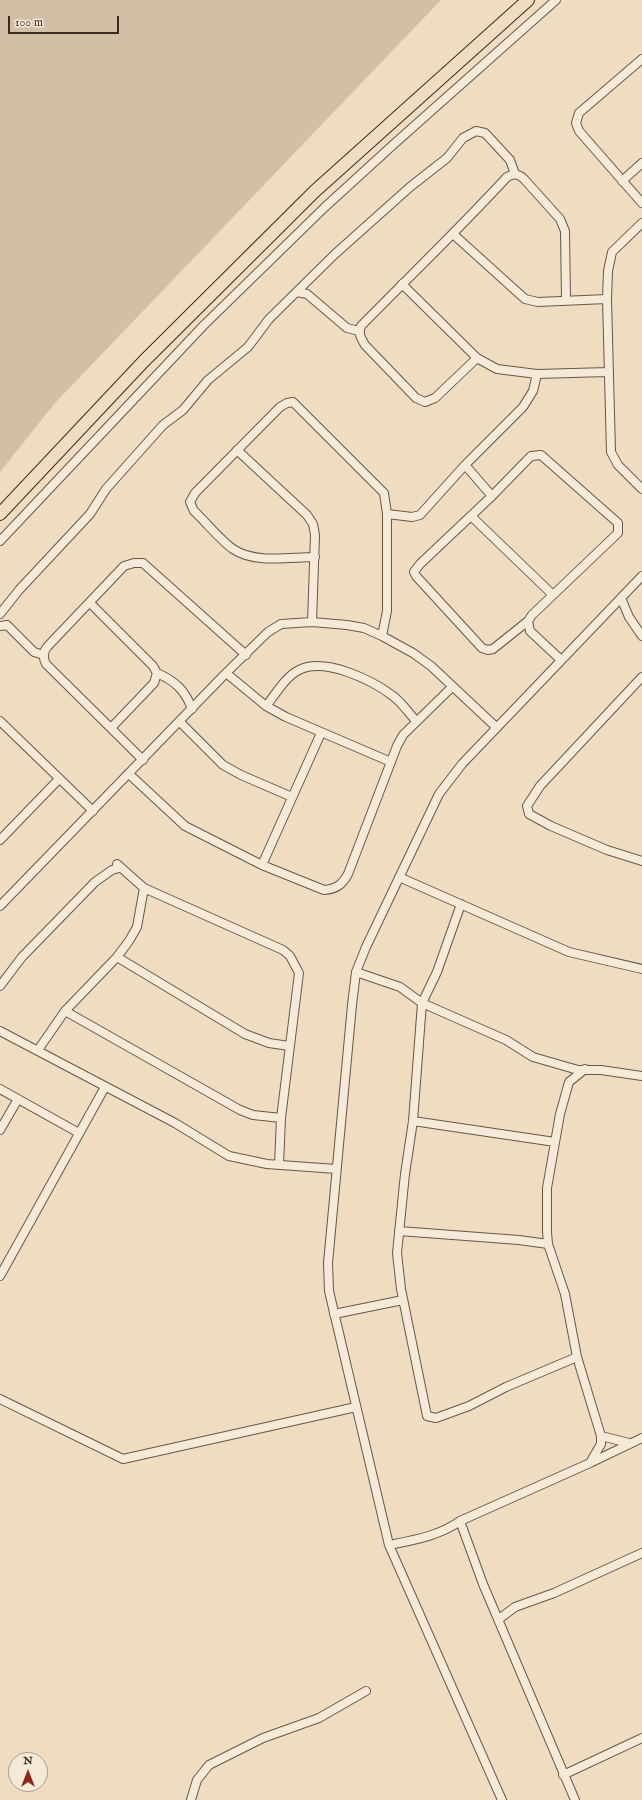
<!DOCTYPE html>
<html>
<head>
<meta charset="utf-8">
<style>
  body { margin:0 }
  #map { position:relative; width:642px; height:1800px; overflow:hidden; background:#f0ddc1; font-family:"IM FELL English",serif }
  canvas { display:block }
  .north { position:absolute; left:8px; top:1752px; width:40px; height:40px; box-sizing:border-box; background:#f5e9d7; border:1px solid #aa9d8f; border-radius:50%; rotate:0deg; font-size:11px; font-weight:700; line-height:16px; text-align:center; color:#392a22 }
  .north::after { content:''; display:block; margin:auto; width:14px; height:18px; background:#8f2418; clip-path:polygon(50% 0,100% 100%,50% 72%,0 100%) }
  .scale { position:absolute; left:8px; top:16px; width:111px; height:18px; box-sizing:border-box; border:2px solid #392a22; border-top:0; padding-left:5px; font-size:12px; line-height:14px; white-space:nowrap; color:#392a22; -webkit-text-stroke:3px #f5e9d7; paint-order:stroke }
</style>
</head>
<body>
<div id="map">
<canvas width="642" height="1800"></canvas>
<div class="north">N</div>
<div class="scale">100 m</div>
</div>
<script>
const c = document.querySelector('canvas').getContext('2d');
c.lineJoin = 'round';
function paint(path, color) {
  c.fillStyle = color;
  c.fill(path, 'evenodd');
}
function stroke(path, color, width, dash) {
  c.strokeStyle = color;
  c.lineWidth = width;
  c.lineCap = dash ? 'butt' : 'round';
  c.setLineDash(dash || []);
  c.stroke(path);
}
paint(new Path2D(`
  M0,0H441L55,403L0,472Z`), '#d1bfa6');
const minor = new Path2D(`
  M642,59L579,113L576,123L579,131L642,203
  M622,181L642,163
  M642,223L612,252L608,271L607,299L611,452L618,465L642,489
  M453,234L525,299L538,302L607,299
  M402,284L477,358L497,369L537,374L608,372
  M297,292L307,294L347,328L359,331
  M477,358L435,398L425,402L416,398L365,345C361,338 358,334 361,326C410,276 460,228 507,177C514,173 519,174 524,179L560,219L565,231L566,300
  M237,450L307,515L313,524L315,535L312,622
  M465,465L492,496
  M387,514L412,517L420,515L465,465L523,407L533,391L537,374
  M471,516L553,595
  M0,541L204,325L325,207L394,144L556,0
  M315,557C290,557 255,564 233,549C220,540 206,522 194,511L190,502L195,493L280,407L287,403L293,402L384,493L387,514V611L382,636
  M621,598L629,617L642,636
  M90,603L153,666L157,673L154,683L111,728
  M0,614L19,590L90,514L106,489L163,425L183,410L208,380L248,347L269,319L335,254L410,187L447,158L463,138L476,131L485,133L510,160L515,174
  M528,621L493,649L488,650L482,648L416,576L414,572L420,564L492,496L531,456L541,455L618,523V533L532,615L528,621L530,631L561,660
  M0,626L7,625L34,652L44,655
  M157,673C175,681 185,690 192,709
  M226,673L266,706L286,717L391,762
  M642,677L540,786L527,806L529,814L551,826L607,850L642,861
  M266,706C276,694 285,677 299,670C325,657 372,680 393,696C402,703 409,713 416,721
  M0,721L93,811
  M180,722L223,765L241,775L292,797
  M143,760L46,664C43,658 43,652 47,647L124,566L134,563H143L246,655
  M129,774L185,826L262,865L324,890C336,889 342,885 348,874L397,746L403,735L452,687
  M0,840L59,779
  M262,865L321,733
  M399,877L569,952L642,969
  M461,904L437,972L422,1003L413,1121L405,1174L397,1253L401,1289L427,1416L436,1418L469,1406L506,1387L577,1357
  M0,906L226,673L268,632L281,624L312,622L347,625L364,628L382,636L413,653L431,666L496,727
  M117,957L245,1034L269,1043L289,1046
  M356,972L400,987L422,1003L506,1040L533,1057L578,1070H601L642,1076
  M0,986L22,957L95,882L112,870L119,868L117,864L144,888L283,950L290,956L299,973L281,1118L279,1165
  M65,1011L240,1110L253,1115L281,1118
  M0,1031L175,1123L229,1156L267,1164L336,1169
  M38,1050L65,1011L117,957L129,941L137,927L144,888
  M585,1069L569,1082L560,1114L547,1188V1232L548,1244L565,1294L577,1357L601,1436V1444L590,1463
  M0,1089L79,1133
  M413,1121L555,1142
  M0,1130L18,1099
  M399,1231L519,1240L548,1244
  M0,1276L105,1087
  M334,1314L403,1300
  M0,1399L123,1459L356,1407
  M601,1436L629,1443
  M460,1521L483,1584L575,1800
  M389,1545C414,1540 439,1536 460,1521L590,1463L642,1438
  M499,1619L515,1607L554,1593L642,1553
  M563,1775L642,1738
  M191,1800L197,1780L209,1765L263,1738L319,1718L366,1691
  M502,1800L389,1545L329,1291L328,1263L352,1005L356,972L366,947L439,794L462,764L642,576`);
const highway = new Path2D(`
  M0,514L144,361L315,191L528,0`);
stroke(minor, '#67574a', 10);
stroke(highway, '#392a22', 14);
stroke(minor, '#f5e9d7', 8);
stroke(highway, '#f0ddc1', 12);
</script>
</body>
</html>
